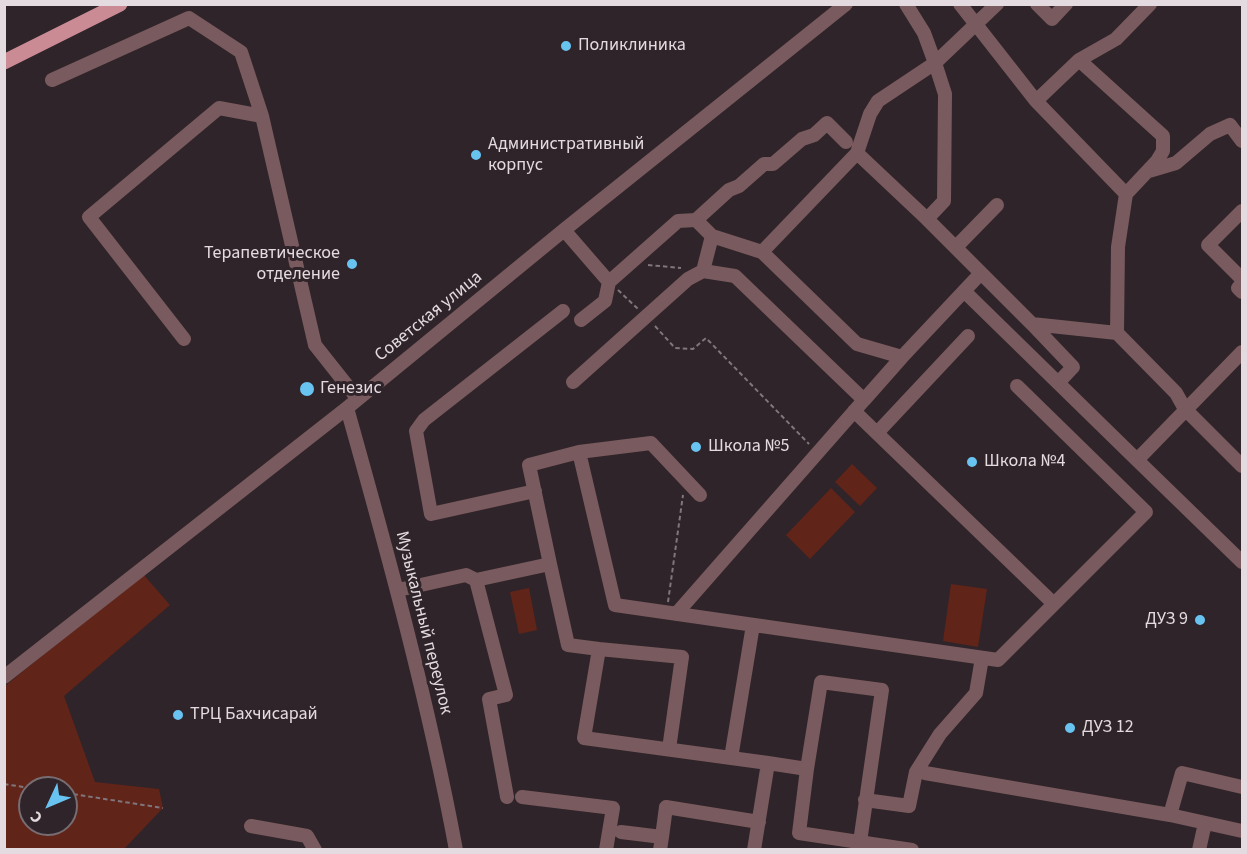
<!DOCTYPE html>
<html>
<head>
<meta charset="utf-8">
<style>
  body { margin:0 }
  #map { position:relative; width:1247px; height:854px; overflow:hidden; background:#2f2429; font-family:"Source Sans 3",sans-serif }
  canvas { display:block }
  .frame { position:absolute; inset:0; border:6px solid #e3dbdf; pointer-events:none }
  .north { position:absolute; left:18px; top:776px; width:60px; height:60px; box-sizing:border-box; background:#2f2429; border:2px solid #776d72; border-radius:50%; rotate:226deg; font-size:16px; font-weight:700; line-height:24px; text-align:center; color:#e3dbdf }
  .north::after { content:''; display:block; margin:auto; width:21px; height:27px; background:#69c3f1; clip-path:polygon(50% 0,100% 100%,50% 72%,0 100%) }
</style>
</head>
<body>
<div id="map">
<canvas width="1247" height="854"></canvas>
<div class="frame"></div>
<div class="north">С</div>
</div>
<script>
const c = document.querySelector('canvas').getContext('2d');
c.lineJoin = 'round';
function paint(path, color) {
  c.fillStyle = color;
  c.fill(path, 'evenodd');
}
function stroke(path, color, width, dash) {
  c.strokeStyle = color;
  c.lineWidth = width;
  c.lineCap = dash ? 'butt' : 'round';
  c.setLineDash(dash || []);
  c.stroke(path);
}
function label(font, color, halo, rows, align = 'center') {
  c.font = font + ' "Source Sans 3",sans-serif';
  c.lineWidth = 6;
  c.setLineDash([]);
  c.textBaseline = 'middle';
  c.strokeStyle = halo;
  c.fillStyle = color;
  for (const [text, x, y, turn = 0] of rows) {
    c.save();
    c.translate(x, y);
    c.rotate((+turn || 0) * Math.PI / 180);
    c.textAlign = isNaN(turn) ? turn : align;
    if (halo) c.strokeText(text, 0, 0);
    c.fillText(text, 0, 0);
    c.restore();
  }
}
paint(new Path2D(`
  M852,464L877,488L860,506L835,482Z
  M831,488L855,512L810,559L786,535Z
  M143,574L170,605L64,696L95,782L159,789L163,808L124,849L5,850V686ZM30,788H66V824H30Z
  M951,584L987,589L978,647L943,641Z
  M529,588L537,630L519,634L510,592Z`), '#612419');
stroke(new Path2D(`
  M648,265L681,268
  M618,290L638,309
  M655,326L675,348L693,349L706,338L809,444
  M668,602L683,495
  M4,784L30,788
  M66,793L163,808`), '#80767b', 2, [4.5, 3]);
stroke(new Path2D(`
  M906,4L924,33L935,63L878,101L870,114L857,153L762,252L857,344L902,357L981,273
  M960,4L1036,101L1126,194L1118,247L1117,333L1176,393L1185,409L1242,466
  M1037,4L1052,19L1066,4
  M1079,60L1163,136V151L1157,161L1126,194
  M52,80L189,18L241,52L262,116L315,345L357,398
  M1036,101L1079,60L1116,39L1150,4
  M857,153L927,219L1032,324L1117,333
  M1149,171L1176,163L1210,134L1230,125L1242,141
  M1242,211L1208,245L1242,279
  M927,219L944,201L945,94L935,63L997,4
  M696,220L712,236L703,271
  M564,230L609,282L678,221L696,220L729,190L739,186L764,164H773L802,139L814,135L827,123L846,142
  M712,236L762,252
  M956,247L997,205
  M1242,283L1238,288L1242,292
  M964,291L1137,460
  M581,320L605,301L609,282
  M1032,324L1073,367L1058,383
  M184,339L89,217L219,108L262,116
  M1242,352L1137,460L1242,562
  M573,382L688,279L703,271L735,276L864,400L902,357
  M347,408C388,554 428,700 456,850
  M854,411L1054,604
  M877,433L968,336
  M579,452L615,605L998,660L1146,512L1017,386
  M535,491L431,514L416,431L424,420L563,311
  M550,564L568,645L599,649L584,738L768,763
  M476,580L506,695L489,699L507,797
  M398,590L466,575L476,580L550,564L529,465L579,452L651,443L700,495
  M676,614L864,400
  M599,649L682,657L669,749
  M4,677L347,408L564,230L846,4
  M731,758L753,625
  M807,769L799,833L912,850
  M925,773L1170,815L1182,773L1242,787
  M522,797L613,808L606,850
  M865,800L909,806L916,772L940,734L976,693L982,658
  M1170,815L1242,831
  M251,826L307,836L315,850
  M621,832L662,837L660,850
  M662,837L666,807L759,822
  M754,850L768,763L807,769L821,682L882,690L860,842
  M1199,850L1205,823`), '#795a5e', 14);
stroke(new Path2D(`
  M4,62L120,4`), '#cb8b94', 15);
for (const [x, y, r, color] of [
  [566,46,6,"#69c3f1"],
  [476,155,6,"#69c3f1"],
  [352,264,6,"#69c3f1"],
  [307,389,8,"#69c3f1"],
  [696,447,6,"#69c3f1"],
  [972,462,6,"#69c3f1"],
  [1200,620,6,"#69c3f1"],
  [178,715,6,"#69c3f1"],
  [1070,728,6,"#69c3f1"]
]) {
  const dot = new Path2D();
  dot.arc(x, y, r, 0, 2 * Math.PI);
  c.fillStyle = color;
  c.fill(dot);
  stroke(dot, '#2f2429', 2);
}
label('18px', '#e3dbdf', '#2f2429', [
  ["Поликлиника",578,46],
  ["Административный",488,145],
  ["корпус",488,166],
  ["Терапевтическое",340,254,"right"],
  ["отделение",340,275,"right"],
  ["Генезис",320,389],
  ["Школа №5",708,447],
  ["Школа №4",984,462],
  ["ДУЗ 9",1188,620,"right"],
  ["ТРЦ Бахчисарай",190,715],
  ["ДУЗ 12",1082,728]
], 'left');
label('18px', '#e3dbdf', '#2f2429', [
  ["Советская улица",429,317,-39],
  ["Музыкальный переулок",423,623,76]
]);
</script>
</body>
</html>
